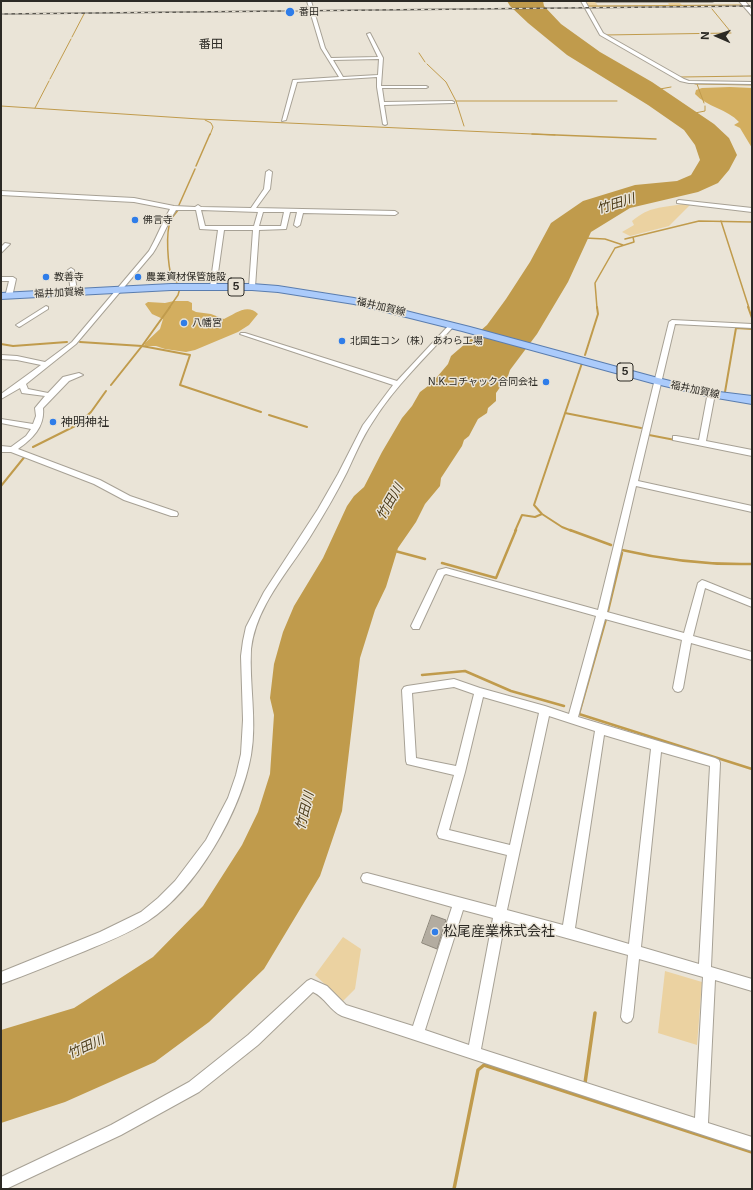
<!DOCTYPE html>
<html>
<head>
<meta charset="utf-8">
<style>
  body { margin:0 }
  #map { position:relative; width:753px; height:1190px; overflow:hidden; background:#eae4d7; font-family:Inter,sans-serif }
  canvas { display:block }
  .frame { position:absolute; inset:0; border:2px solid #2c2a25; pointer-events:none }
  .north { position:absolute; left:697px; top:16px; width:40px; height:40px; -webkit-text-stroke:3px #eae4d7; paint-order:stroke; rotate:272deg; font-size:11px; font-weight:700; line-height:16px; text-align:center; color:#2c2a25 }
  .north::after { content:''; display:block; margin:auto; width:14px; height:18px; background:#2c2a25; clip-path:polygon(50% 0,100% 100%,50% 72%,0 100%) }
</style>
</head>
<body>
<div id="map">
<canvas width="753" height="1190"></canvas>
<div class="frame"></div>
<div class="north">N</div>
</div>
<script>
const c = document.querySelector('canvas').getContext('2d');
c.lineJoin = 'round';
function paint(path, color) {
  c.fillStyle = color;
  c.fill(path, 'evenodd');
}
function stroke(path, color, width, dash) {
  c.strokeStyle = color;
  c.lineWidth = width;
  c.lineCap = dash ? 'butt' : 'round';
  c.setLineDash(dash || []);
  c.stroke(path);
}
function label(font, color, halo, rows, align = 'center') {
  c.font = font + ' Inter,"Noto Sans JP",sans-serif';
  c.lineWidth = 3;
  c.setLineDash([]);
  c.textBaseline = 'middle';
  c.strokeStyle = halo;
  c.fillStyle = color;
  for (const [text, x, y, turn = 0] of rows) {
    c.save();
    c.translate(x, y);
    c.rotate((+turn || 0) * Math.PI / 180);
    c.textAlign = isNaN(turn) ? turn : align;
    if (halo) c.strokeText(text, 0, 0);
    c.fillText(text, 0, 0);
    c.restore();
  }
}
paint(new Path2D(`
  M584,1H595L598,6H669L668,2H679L682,5H740L741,6L588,7Z
  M683,204L690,205L669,226L630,236L622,232L634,225L632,221C650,206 661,208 683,204Z
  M343,937L361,949L355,989L343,1001L315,975Z
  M665,971L702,982L697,1045L658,1033Z`), '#ebd2a1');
paint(new Path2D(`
  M730,87L752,88V148L740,128L734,125L739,122C727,109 707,107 695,94L696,90L702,88Z
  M174,301H188L192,303V310L196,312L211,314L224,319C235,314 247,303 258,314L249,325L238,332L195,350L186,352L165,349L156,346H144L145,343L160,329L163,319L152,314L145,304L148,302L165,303Z`), '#d3ae5f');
paint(new Path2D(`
  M507,1H543L544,6L561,24L600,52L652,82L714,124L729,138L737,155L729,170L718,183L698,192L630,208L591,232L568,282L537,334L510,370L508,376L496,393V401L488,408L487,413L478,419L469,436L464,440L462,446L441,478L440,486L425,504L416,522L398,548L386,587L375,610L360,658L342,811L320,876L264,969L209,1022L155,1062L65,1102L1,1123V1030L74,1008L153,957L203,906L242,845L258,812L270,774L274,715L270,698L274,664L283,632L294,606L323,558L347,506L354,496L364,487L382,452L402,418L412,406L420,392L432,383L448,364L451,356L487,325L506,299L530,262L551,223L583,201L635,185L677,181L691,175L700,160L695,145L684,130L648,105L567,55L528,23L510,6Z`), '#c09b4c');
stroke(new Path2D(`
  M588,6L741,5
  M712,9L730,31
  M600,34L609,40
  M605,35L731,33
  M72,37L84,14
  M419,53L425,62
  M427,64L446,82L456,101L464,126
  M681,77L752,76
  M50,79L71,39
  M695,84L752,85
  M697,84L704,103
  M660,89L671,87
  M456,101H617
  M1,106L199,119L555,135
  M35,108L49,81
  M695,113L705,111V106
  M205,120L211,123L213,127L210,135`), '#c09b4c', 1);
stroke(new Path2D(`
  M532,134L656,139
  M196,166L210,134
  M179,205L195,169
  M721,221L749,308
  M585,238L605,239L623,245
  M625,239L699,221L752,222
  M177,282L172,279C168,266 165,232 171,220C172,217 176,213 178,210
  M169,308L178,295L180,288
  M597,308L595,283L615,248L634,242L633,237`), '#c09b4c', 1.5);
stroke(new Path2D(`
  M748,307L752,318
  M80,342L142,346L190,355L180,385L261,412
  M1,344L13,346L67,342
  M585,355L598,314L597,307
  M111,385L142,346L170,307
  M725,392L736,328L752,329
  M565,413L641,428
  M269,415L307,427
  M649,435L675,440
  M33,447L77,425L91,412L106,391
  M1,486L26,455
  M542,514L562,527L572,531
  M515,531L522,515L535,517L542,514L534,505L582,363`), '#c09b4c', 2);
stroke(new Path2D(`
  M570,530L611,545
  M622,550C665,560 708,565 752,564
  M395,551L425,559
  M442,563L496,578L516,530
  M608,611L622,553
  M606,619L579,714L752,769
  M422,675L465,671L511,691L564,706`), '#c09b4c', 2.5);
stroke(new Path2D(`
  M585,1083L595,1013
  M454,1189L478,1070L484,1065L752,1152`), '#c09b4c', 3.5);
const building = new Path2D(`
  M432,915L446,920L437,949L422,943Z`);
paint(building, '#b3aca0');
stroke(building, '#8c867a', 1);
const minor = new Path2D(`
  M307,1H311L325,48L331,58L378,57L367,34L370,33L383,58L381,86H426L428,87L426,88H382L384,102L452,101L454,102V103L384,105L387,124L385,125L383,124L377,87V77L297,82L286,120L282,121L293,80L339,77L321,48ZM379,59L378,75L343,77L333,60Z
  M581,1H585L603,33L684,79L689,81L752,82V84L689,83L680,81L600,35Z
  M595,1H714L712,2H597Z
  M269,170L272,172L270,189L256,208L395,211L398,213L395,215L303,213L300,225L297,227L294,225L297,212H290L286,229L259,230L255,287L252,289L249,287L253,230H224L216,287L213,289L210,287L218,230L200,229L196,210H176C167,224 162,239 153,253L76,344L26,384L28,389L48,393L63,377L79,373L83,375L69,381L43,408C45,427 32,439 18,449L100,480L130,496L177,512L178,514L177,516H171L124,500L94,484L11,452H1V446L11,447L26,436L31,429L1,423V419L33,424L36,416L35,408L45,396L22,393L20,388L1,399V394L41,365L17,360L1,359V355L17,356L45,362L72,342L149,251C157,237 162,223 170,209L134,202L1,195V191L134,198L174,206L195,207L198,205L201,207L251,208L264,189L266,172ZM201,210L258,212L254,226H205ZM263,212H284L281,226H259Z
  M679,200L752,208V212L677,203V201Z
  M5,243L10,244L1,253V247Z
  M71,268L74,270L77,292L74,294L71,292L68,270Z
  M1,277H13L16,279L12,297H8L6,293L9,281H1Z
  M46,306L48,307V309L21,326L19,327L16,325Z
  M672,320L752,324V328L675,324L638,481L752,506V512L636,486L607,612L684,633L698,583L702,580L705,581L752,600V607L705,588L693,636L752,652V660L691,643L683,688L681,691L678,692L675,691L673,688L682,640L605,619L578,717L715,758L719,760L720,763L711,967L752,979V991L715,980L708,1123L752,1137V1151L342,1016C330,1011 325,997 313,992L258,1045L199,1092L121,1135L6,1189H1V1177L111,1125L189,1082L248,1035L307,981L311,979L327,986L346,1005L413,1026L452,907L367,883L363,882L361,878L363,874L367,873L496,907L507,855L439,838L437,834L454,775L407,764L406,761L402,690L404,687L407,686L454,679L480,688L545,706L569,714L596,616L446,574L444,575L419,629H413L411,626L438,570L446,568L598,610L669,322ZM454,687L474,694L456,766L416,758L412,693ZM483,697L539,713L510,845L449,830L465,772ZM549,716L595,731L563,925L507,910ZM604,735L651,749L629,944L575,928ZM661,752L710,766L699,964L641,947ZM463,910L493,918L469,1045L425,1030ZM505,921L628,955L621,1017L623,1021L627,1023L631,1021L633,1017L639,959L703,977L695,1118L481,1049Z
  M452,323L454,324V326C426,357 394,387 372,423C362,438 355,455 347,472C336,494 323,516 310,537C288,572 256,606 251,649C249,684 257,720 251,755C241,811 197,889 148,921C129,933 107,942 85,951C57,962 29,974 1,984V972L100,932L141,912L158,898L175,881L206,840L228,798L236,775L241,754L243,720L241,656L243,641L246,627L264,592L318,509L338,474L363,425L393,385L240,334L241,333H245L397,381L450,324Z
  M708,392H714L715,394L706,441L752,450V456L673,440V436H676L699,440Z`);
const secondary = new Path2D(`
  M739,1H745L752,10V16Z`);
const primary = new Path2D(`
  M171,284H252L278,286L354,298L470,327L658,378L711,391L752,396V404L711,397L652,383L462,331L354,304L278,292L252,290H171L1,299V293Z`);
stroke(minor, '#a7a195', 2);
stroke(secondary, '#a7a195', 2);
stroke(primary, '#5a7daf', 2);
paint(minor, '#fff');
paint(secondary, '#fff');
paint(primary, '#abcbfb');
const rail = new Path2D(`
  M1,14L752,6`);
stroke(rail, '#58554e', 1.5);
stroke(rail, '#eae4d7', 1, [3.5]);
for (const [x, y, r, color] of [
  [290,12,5,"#2f7de9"],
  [135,220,4,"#2f7de9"],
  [46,277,4,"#2f7de9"],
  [138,277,4,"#2f7de9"],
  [184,323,4,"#2f7de9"],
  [342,341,4,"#2f7de9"],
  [546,382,4,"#2f7de9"],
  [53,422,4,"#2f7de9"],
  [435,932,4,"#2f7de9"]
]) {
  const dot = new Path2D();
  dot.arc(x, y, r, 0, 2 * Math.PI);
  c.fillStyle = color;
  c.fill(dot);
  stroke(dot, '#eae4d7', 1.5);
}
label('10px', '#2c2a25', '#eae4d7', [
  ["番田",299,12],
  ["佛言寺",143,220],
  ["教善寺",54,277],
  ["農業資材保管施設",146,277],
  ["八幡宮",192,323],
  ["北国生コン（株） あわら工場",350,341],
  ["N.K.コチャック合同会社",538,382,"right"]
], 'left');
label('10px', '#2c2a25', '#eae4d7', [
  ["福井加賀線",59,293,-3],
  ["福井加賀線",381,307,13],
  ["福井加賀線",695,390,12]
]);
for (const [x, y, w] of [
  [236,287,16],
  [625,372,16]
]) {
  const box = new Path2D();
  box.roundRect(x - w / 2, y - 9, w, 18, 3);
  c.fillStyle = '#eae4d7';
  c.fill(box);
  stroke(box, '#2c2a25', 1);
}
label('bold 11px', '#2c2a25', null, [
  ["5",236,287],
  ["5",625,372]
]);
label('12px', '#2c2a25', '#eae4d7', [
  ["番田",211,44]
]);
label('12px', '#2c2a25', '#eae4d7', [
  ["神明神社",61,422]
], 'left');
label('italic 13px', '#4b3b18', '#eae4d7', [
  ["竹田川",616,204,-17],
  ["竹田川",390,502,-60],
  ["竹田川",305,811,-76],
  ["竹田川",86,1047,-24]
]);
label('14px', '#2c2a25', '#eae4d7', [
  ["松尾産業株式会社",443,932]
], 'left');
</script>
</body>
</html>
